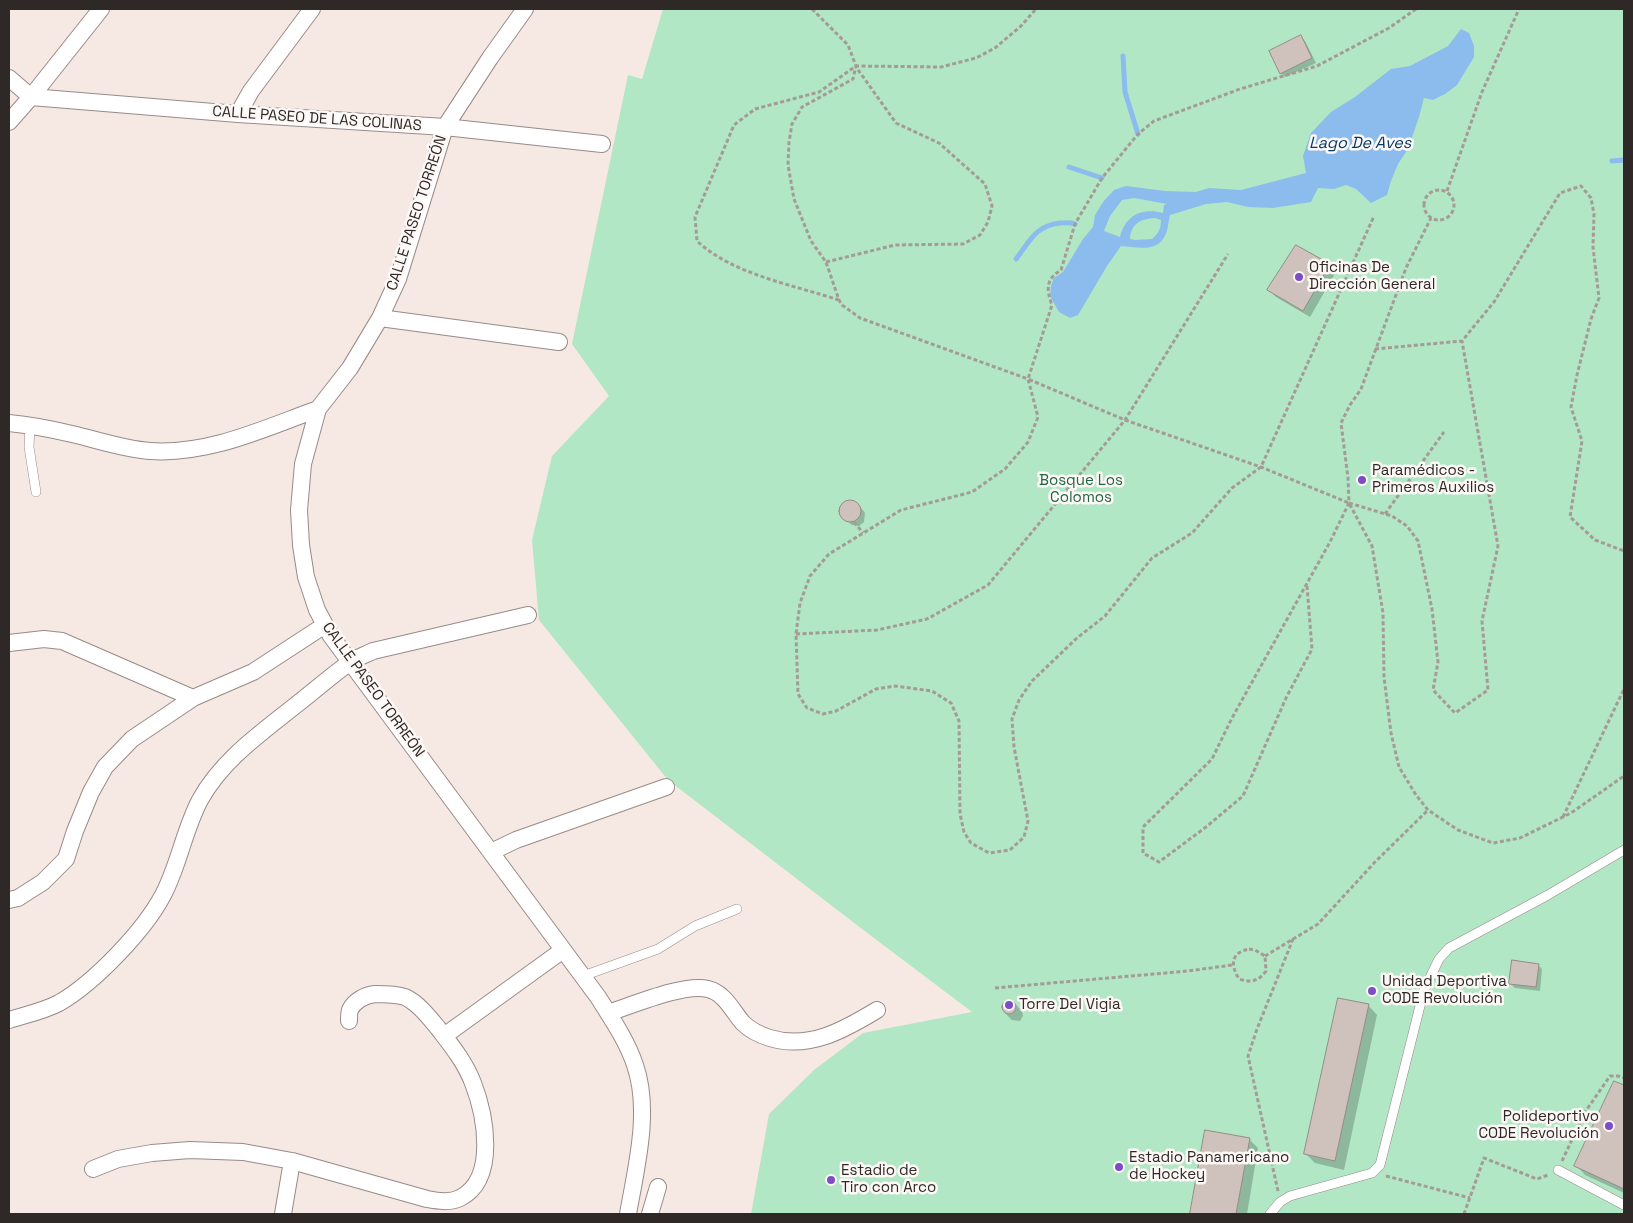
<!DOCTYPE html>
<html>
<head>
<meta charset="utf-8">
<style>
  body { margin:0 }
  #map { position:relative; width:1633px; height:1223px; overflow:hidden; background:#f6e9e4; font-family:"Space Grotesk",sans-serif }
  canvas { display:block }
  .frame { position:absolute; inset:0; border:10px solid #2e2927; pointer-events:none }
</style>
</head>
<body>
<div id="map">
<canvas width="1633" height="1223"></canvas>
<div class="frame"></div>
</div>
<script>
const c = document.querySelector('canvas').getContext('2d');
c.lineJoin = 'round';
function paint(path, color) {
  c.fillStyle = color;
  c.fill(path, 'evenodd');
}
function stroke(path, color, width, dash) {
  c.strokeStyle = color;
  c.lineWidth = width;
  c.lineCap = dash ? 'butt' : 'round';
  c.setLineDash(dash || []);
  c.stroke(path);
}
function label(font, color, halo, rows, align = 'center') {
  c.font = font + ' "Space Grotesk",sans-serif';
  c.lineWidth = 5;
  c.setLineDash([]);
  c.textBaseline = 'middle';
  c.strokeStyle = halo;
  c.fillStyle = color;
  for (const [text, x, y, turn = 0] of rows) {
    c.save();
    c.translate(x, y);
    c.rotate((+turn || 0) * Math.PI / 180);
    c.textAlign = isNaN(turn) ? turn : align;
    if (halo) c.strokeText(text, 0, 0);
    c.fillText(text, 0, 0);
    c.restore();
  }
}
paint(new Path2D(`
  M663,9H1624V1214H751L769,1114L814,1070L863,1033L972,1012L866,932L668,780L539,620L532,540L552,456L609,396L572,344L628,75L642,79Z`), '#b1e7c5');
paint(new Path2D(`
  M1461,29L1469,33L1474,46V57L1457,85L1445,94L1433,100L1424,98L1419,117L1408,149L1398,164L1391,181L1387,195L1371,203L1356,189L1346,185L1334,189L1318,188L1311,202L1273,208L1248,207L1227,202L1206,204L1170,215C1168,223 1168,233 1163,239C1155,252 1134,247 1121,246L1107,266L1078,315L1070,318L1059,312L1050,296L1051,286L1054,278L1063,272L1083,239L1093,227L1095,215L1103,202L1114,190L1126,186L1165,191L1196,192L1209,188L1241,190L1306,173L1303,156L1311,133L1331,112L1355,97L1391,69L1410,66L1448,46ZM1134,198L1167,204L1164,205L1163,213C1141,207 1125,216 1120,237L1104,231L1110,216L1122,200ZM1155,218L1161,220C1161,228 1159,233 1152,239L1135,240L1130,239C1131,223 1141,219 1155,218Z`), '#8cbced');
paint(new Path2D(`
  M1301,37L1305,41L1316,63L1285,77L1281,73Z
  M1329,265L1336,272L1310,317L1276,297L1269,290Z
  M845,501H853L862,509L865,513L864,522L859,526L852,525L840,515L841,505Z
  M1538,965L1542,969L1540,991L1515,988L1510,983Z
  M1011,1000L1022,1011L1023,1016L1020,1021L1012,1020L1005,1013L1003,1007L1006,1002Z
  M1368,1005L1377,1015L1344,1170L1315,1163L1306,1154Z
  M1615,1082L1624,1087V1193L1585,1175L1576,1165Z
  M1206,1131L1249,1139L1258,1148L1247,1214H1191Z`), '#0003');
stroke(new Path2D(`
  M1123,56L1125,92L1138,134
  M1612,161L1624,160
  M1069,167L1102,178
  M1016,259C1030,241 1035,226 1060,223C1065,223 1070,222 1075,224`), '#8cbced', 5);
const building = new Path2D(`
  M1301,35L1312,58L1280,74L1269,51Z
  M1296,245L1330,264L1303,311L1267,290Z
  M1361,477L1364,478L1365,482L1362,484L1359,482V479Z
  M839 511a11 11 0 1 1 22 0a11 11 0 1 1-22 0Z
  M1512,960L1539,964L1536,987L1509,984Z
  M1338,998L1369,1004L1335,1161L1304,1154Z
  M1002 1007a7 7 0 1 1 14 0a7 7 0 1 1-14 0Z
  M1614,1081L1624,1085V1189L1574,1166Z
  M1205,1130L1250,1138L1236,1214H1190Z`);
paint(building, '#cfc2bd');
stroke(building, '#978b87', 1);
const lane = new Path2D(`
  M30,425L29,447L36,492
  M583,976L658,949L695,926L737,909
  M1558,1170L1624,1205
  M1270,1214L1280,1202L1290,1196L1372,1173L1380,1165L1424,990L1439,959L1449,948L1548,895L1624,850`);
const street = new Path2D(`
  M525,9L490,58L445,127L398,279L380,318L350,368L318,409L303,464L299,510L301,545L306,577L317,610L331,636L598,997C612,1019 627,1041 635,1065C651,1111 636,1168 628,1214
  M9,78L31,97L238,114L445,127L602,144
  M238,114L251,91L312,9
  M9,122L31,97L101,9
  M380,318L559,342
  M9,423C30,425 51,429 72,434C98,440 124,449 150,451C209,455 265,428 318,409
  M9,643L44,639L62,641L193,698
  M491,852L516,840L666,787
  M9,900L18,898L43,882L66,859L75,831L91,792L105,767L132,739L193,698L253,672L325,625
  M608,1013C633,1005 684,983 708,989C725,993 733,1012 743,1023C750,1030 760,1035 770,1038C809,1050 844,1030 877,1010
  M9,1020C25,1015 44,1011 59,1003C94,983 144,931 163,895C179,865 184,830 200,800C222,760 261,733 296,705C314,691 331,676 349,663C356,658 365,655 373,651L528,615
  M444,1036L563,950
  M93,1169L118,1159L152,1153L190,1150L243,1152L292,1161L427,1199C438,1201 450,1203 460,1198C498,1179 485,1114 473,1083C465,1062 451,1045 438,1028C429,1017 418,1003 405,997C396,994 384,994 375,994C365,995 354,1001 350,1010C349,1013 349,1018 349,1021
  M283,1214L292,1161
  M650,1214L658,1187`);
stroke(lane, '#988b87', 10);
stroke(street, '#988b87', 18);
stroke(new Path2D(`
  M812,9L848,45L856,66L853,79L802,107L792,124L789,142L788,165L794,199L811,241L826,262L839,300L842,305L860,318L1028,379L1038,417L1028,442L1005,469L972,492L901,510L829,554L810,576L800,603L796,634L798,694L807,708L823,714L836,711L876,689L895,686L932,691L951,703L959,721L960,814L964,832L971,843L989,853L1010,850L1024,837L1028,821L1014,747L1012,719L1019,700L1032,681L1077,638L1105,616L1152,558L1192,533L1232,488L1261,467L1374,216
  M1416,9L1389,28L1317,66L1240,89L1154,121L1138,134L1102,178L1075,224L1061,270C1046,279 1046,289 1052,305L1028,379L1125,420L1261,467L1349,503L1372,546L1383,613L1384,677L1391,733L1399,767L1416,795L1428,810L1458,830L1493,843L1520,838L1571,813L1624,776
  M1424 205a15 15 0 1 1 30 0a15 15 0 1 1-30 0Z
  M1447,191L1482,92L1519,9
  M826,262L895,245L963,244L980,235L988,222L992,206L985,184L939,143L896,123L856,67
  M839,300C793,285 732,274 697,241L695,217L734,125L755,109L819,92L856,66L941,67L976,58L995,48L1021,26L1036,9
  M1375,349L1462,341L1494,302L1560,193L1581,186L1591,198L1594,214L1593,247L1599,298L1591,319L1577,375L1571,407L1582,441L1570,517L1595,540L1624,551
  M1349,503L1392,516L1407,526L1418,541L1432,609L1438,662L1433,690L1455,713L1488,690L1482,621L1498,546L1462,341
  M1385,514L1444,432
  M854,522L863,533
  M1307,586L1312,649L1286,698L1243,796L1206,827L1159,862L1143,853V827L1212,759L1232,718L1330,542L1349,503L1348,478L1341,423L1350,405L1361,389L1406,268L1431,218
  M796,634L877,630L927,619L988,585L1125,420L1228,254
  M1563,817L1624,689
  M1249,949L1255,950L1265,956L1266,971C1259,981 1251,983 1239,979C1230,964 1231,953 1249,949Z
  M1265,956L1318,924L1375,862L1428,810
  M995,988L1188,971L1232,965
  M1562,1161L1585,1112L1610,1076H1618L1624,1078
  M1386,1176L1470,1198
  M1278,1191L1248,1056L1257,1029L1293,939
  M1464,1214L1484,1158L1537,1179L1548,1175`), '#a49b97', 3, [4, 2.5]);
stroke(lane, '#fff', 9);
stroke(street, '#fff', 16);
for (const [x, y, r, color] of [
  [1299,277,5,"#7d4dc6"],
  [1362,480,5,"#7d4dc6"],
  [1372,991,5,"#7d4dc6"],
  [1009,1005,5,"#7d4dc6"],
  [1609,1126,5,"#7d4dc6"],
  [1119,1167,5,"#7d4dc6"],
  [831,1180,5,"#7d4dc6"]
]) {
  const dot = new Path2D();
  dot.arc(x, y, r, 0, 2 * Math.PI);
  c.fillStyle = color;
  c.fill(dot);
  stroke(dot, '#fdf8f6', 2);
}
label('15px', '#2e2927', '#fdf8f6', [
  ["CALLE PASEO DE LAS COLINAS",317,119,4],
  ["CALLE PASEO TORREÓN",417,213,-72],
  ["CALLE PASEO TORREÓN",373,690,54]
]);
label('15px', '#2e2927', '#fdf8f6', [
  ["Oficinas De",1309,268],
  ["Dirección General",1309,285],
  ["Paramédicos -",1372,471],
  ["Primeros Auxilios",1372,488],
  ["Unidad Deportiva",1382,982],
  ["CODE Revolución",1382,999],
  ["Torre Del Vigia",1019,1005],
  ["Polideportivo",1599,1117,"right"],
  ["CODE Revolución",1599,1134,"right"],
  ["Estadio Panamericano",1129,1158],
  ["de Hockey",1129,1175],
  ["Estadio de",841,1171],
  ["Tiro con Arco",841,1188]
], 'left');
label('15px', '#1f6742', '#fdf8f6', [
  ["Bosque Los",1081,481],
  ["Colomos",1081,498]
]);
label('italic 16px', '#033b67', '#fdf8f6', [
  ["Lago De Aves",1360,144]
]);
</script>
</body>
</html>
